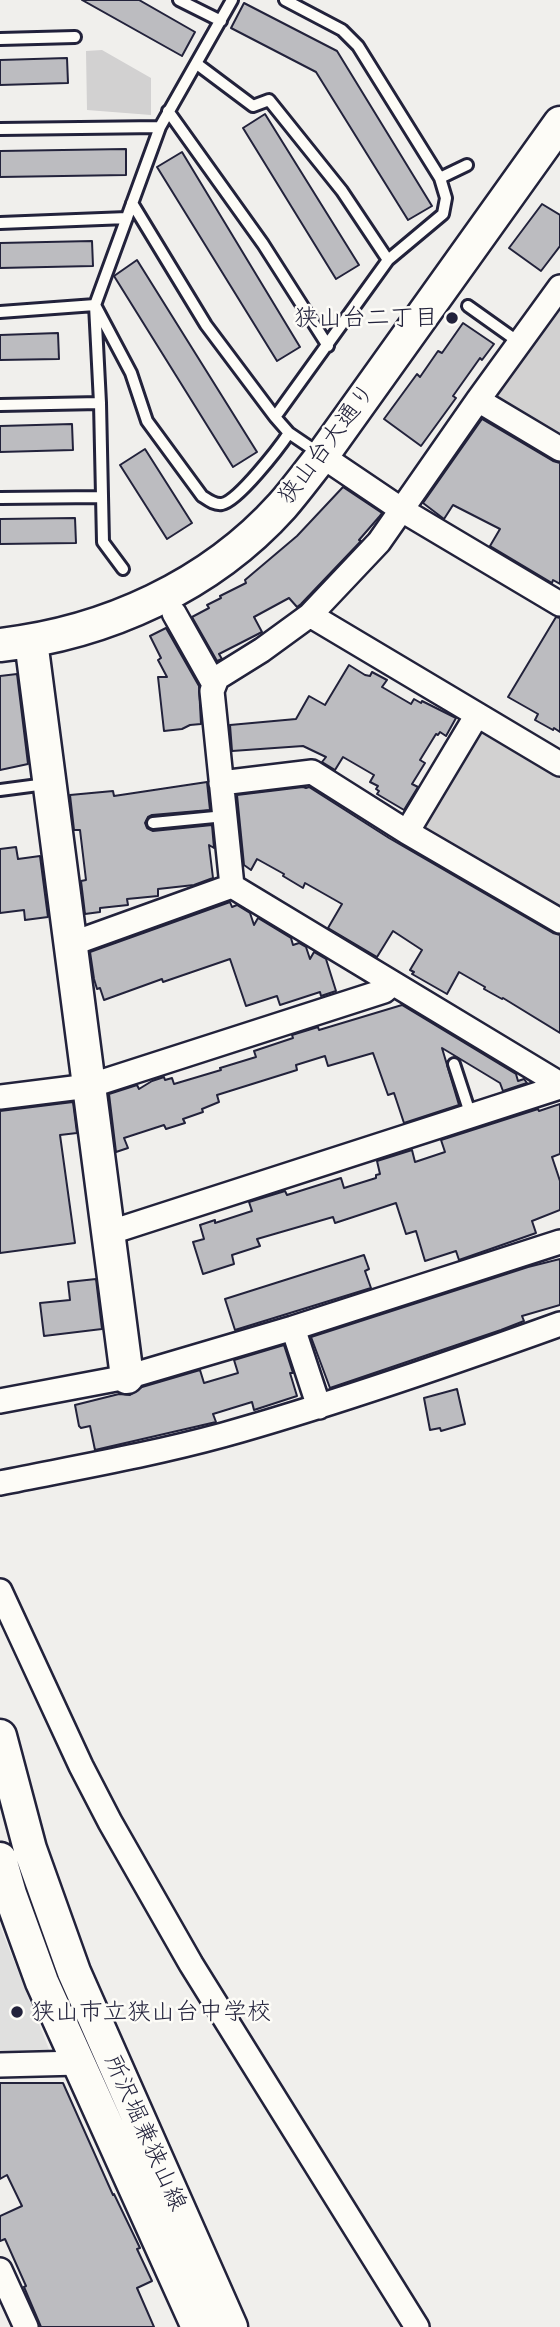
<!DOCTYPE html>
<html>
<head>
<meta charset="utf-8">
<style>
  body { margin:0 }
  canvas { display:block; background:#f0efec }
</style>
</head>
<body>
<canvas width="560" height="2327"></canvas>
<script>
const c = document.querySelector('canvas').getContext('2d');
c.lineJoin = 'round';
function paint(path, color) {
  c.fillStyle = color;
  c.fill(path, 'evenodd');
}
function stroke(path, color, width, dash) {
  c.strokeStyle = color;
  c.lineWidth = width;
  c.lineCap = dash ? 'butt' : 'round';
  c.setLineDash(dash || []);
  c.stroke(path);
}
function label(font, color, halo, rows, align = 'center') {
  c.font = font + ' "Comic Neue","Klee One",sans-serif';
  c.lineWidth = 5;
  c.setLineDash([]);
  c.textBaseline = 'middle';
  c.strokeStyle = halo;
  c.fillStyle = color;
  for (const [text, x, y, turn = 0] of rows) {
    c.save();
    c.translate(x, y);
    c.rotate((+turn || 0) * Math.PI / 180);
    c.textAlign = isNaN(turn) ? turn : align;
    if (halo) c.strokeText(text, 0, 0);
    c.fillText(text, 0, 0);
    c.restore();
  }
}
paint(new Path2D(`
  M0,1926L50,2052L45,2059H0Z`), '#e0e0df');
paint(new Path2D(`
  M102,50L151,78V115L87,110L86,51Z
  M560,303V439L497,402L494,394Z
  M483,730L560,775V912L428,834L423,820L474,732Z`), '#d2d1d1');
const building = new Path2D(`
  M82,0H139L195,32L182,56Z
  M244,3L337,51L432,206L408,220L316,72L231,28Z
  M67,58L68,83L0,85V60Z
  M265,114L359,265L336,279L243,128Z
  M126,149V175L0,177V151Z
  M182,152L300,347L277,361L157,167Z
  M542,204L560,215V246L541,271L509,248Z
  M92,241L93,266L0,268V243Z
  M137,260L257,452L233,467L114,276Z
  M463,323L494,344L482,360L480,358L453,396L456,398L421,446L384,419L417,374L420,377L438,351L442,353Z
  M58,333L59,359L0,360V335Z
  M482,419L553,461L560,463V584L553,580L552,583L490,546L500,529L453,505L444,519L423,503Z
  M72,424L73,450L0,452V426Z
  M145,449L192,523L167,539L120,465Z
  M343,487L382,513L379,517L359,540L361,541L301,604L297,607L289,598L254,617L262,632L219,654L222,659L217,661L192,617L209,608L207,605L221,598L220,596L246,583L245,580L297,536Z
  M75,518L76,543L0,544V519Z
  M556,617L560,618V732L554,728L553,730L535,720L538,714L508,697Z
  M166,628L199,686L201,724L190,725L182,729L164,731L158,677H167L158,660L161,658L150,636Z
  M349,665L365,675L370,676L372,672L387,680L382,687L411,704L414,699L421,703L422,701L456,718L446,736L440,732L438,735L436,734L420,760L425,763L412,784L418,787L404,810L377,794L379,791L376,789L378,786L370,782L374,775L343,757L335,770L322,762L326,757L303,746L232,751L230,725L296,719L309,696L325,705Z
  M17,674L28,764L0,770V676Z
  M207,782L210,810L152,815L148,817L145,823L147,828L153,831L212,825L214,848L209,845L213,878L194,885L158,889V896L127,899L128,905L100,908V912L85,914L81,881L86,880L80,830H74L70,795L113,791L114,796Z
  M303,787L306,788L309,787L389,838L553,933L560,935V1033L503,998L502,999L484,989L485,987L459,972L447,994L412,974L414,972L410,970L422,950L393,931L377,957L328,928L342,904L305,883L303,888L283,876L284,874L257,859L251,870L244,865L237,795Z
  M16,847L18,859L40,856L48,917L25,920L24,910L0,913V849Z
  M230,902L232,907L237,905L250,913L254,925L258,918L291,938L293,945L299,943L306,947L310,959L314,952L326,959L336,991L321,996L320,992L280,1005L277,996L246,1006L230,959L163,982L162,979L104,1000L100,988L97,989L94,979L90,952Z
  M402,1005L516,1074L518,1081L524,1079L527,1083L503,1091L500,1083L442,1048L459,1105L404,1123L394,1093L388,1095L373,1053L328,1066L325,1056L296,1065L297,1070L217,1095L219,1102L202,1109L203,1112L183,1119L185,1123L166,1129L164,1125L124,1138L128,1148L116,1152L109,1094L137,1085L139,1089L152,1081L164,1077L165,1080L172,1078L174,1084L221,1070L220,1068L256,1057L254,1051L293,1038L292,1035L318,1027L319,1030Z
  M73,1102L77,1133L60,1135L75,1243L0,1253V1111Z
  M560,1104V1154L552,1157L560,1181V1210L532,1221L536,1233L459,1260L456,1251L425,1261L416,1231L406,1234L396,1203L335,1223L333,1217L257,1239L260,1246L232,1255L234,1264L203,1274L193,1242L204,1239L200,1225L215,1220V1223L252,1211L249,1202L285,1191L287,1195L341,1178L344,1188L376,1178V1175L380,1174L377,1161L412,1150L415,1162L445,1152L441,1140L538,1109L539,1111Z
  M364,1255L369,1269L365,1271L371,1288L235,1330L225,1299Z
  M560,1259V1305L522,1316L524,1321L501,1330L330,1388L311,1337L528,1267Z
  M96,1279L102,1329L44,1336L40,1303L70,1300L68,1282Z
  M284,1345L293,1373H290L297,1396L254,1410L252,1402L213,1414L216,1422L95,1450L90,1426L81,1428L79,1426L75,1405L119,1394L130,1395L142,1387L200,1370L204,1383L238,1373L234,1360Z
  M457,1389L465,1424L441,1431L440,1428L430,1430L424,1398Z
  M0,2083H63L113,2195L114,2194L140,2248L137,2249L152,2281L137,2288L154,2327H41L24,2287L26,2286L5,2239L0,2241V2216L22,2206L7,2175L0,2179Z`);
paint(building, '#bcbcc0');
stroke(building, '#22223b', 2);
const lane = new Path2D(`
  M179,0L221,21
  M285,0L342,30L358,46L440,178L446,198L443,214L388,260L275,417L289,433L320,454
  M0,39L75,37
  M197,64L253,106L269,100L342,191L388,260
  M168,111L263,244L328,346
  M0,129L160,127
  M440,178L467,165
  M132,203L206,325L275,417
  M0,223L127,218
  M468,306L520,343
  M0,312L95,305L131,373L147,421L202,496C208,500 214,505 222,504C238,501 279,448 289,433
  M0,405L100,403
  M0,498L101,497
  M123,569L103,542L100,403L95,305L160,127L232,0
  M0,790L46,784
  M153,823L225,816
  M454,1064L471,1116`);
const street = new Path2D(`
  M560,287L478,400L379,542L310,615L262,650L217,678L212,691L232,886L560,1084
  M478,400L560,449
  M322,456L402,510L560,604
  M174,613L214,684
  M310,615L560,764
  M221,783L312,772L407,832L560,921
  M407,832L477,715
  M71,944L232,886
  M0,1097L89,1086L384,991L392,984
  M108,1233L560,1087
  M293,1328L319,1407
  M0,1401L127,1377L293,1328L560,1242
  M0,1483C74,1468 150,1455 223,1435C337,1403 449,1364 560,1324
  M0,1591L81,1766L110,1822L191,1964L417,2327
  M0,2065L79,2063
  M0,2270L26,2327`);
const secondary = new Path2D(`
  M31,641L127,1377
  M0,645C106,633 210,586 282,506C296,490 309,472 322,456L560,123
  M0,1736L30,1849L74,1972L231,2327
  M0,1859L10,1894L42,1982L198,2327`);
stroke(lane, '#22223b', 16);
stroke(street, '#22223b', 28);
stroke(secondary, '#22223b', 37);
stroke(lane, '#fdfcf7', 10);
stroke(street, '#fdfcf7', 23);
stroke(secondary, '#fdfcf7', 32);
for (const [x, y, r, color] of [
  [452,318,7,"#22223b"],
  [17,2012,7,"#22223b"]
]) {
  const dot = new Path2D();
  dot.arc(x, y, r, 0, 2 * Math.PI);
  c.fillStyle = color;
  c.fill(dot);
  stroke(dot, '#fdfcf7', 2.5);
}
label('24px', '#22223b', '#fdfcf7', [
  ["狭山台二丁目",438,318],
  ["狭山市立狭山台中学校",31,2012,"left"]
], 'right');
label('24px', '#22223b', '#fdfcf7', [
  ["狭山台大通り",327,444,-53],
  ["所沢堀兼狭山線",145,2133,66]
]);
</script>
</body>
</html>
